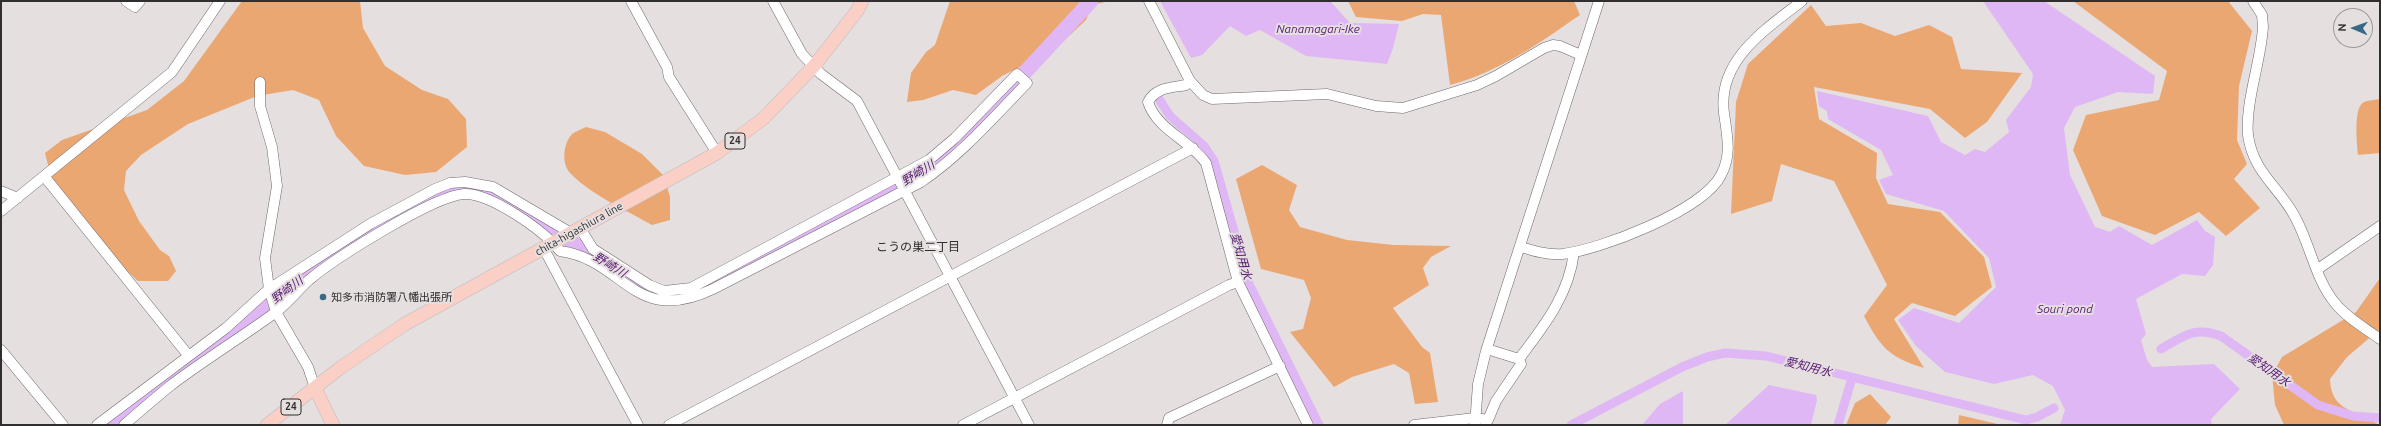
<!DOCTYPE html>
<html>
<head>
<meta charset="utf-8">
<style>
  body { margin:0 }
  #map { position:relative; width:2381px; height:426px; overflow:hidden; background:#e5dfe0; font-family:Ubuntu,sans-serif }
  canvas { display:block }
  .frame { position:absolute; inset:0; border:2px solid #302e2e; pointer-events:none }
  .north { position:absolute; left:2333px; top:8px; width:40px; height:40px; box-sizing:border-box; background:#e5dfe0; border:1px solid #9d9899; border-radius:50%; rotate:272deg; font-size:11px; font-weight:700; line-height:16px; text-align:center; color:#302e2e }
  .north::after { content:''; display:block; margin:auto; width:14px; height:18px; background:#366a86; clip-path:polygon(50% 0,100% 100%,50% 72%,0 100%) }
</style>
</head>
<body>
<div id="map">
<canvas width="2381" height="426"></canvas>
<div class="frame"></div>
<div class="north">N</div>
</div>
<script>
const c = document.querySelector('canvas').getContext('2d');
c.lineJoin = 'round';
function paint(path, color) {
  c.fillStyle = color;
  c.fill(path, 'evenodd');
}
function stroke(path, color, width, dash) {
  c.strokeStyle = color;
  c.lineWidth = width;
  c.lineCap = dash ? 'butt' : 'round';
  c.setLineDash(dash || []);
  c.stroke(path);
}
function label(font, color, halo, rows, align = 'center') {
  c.font = font + ' Ubuntu,"Noto Sans JP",sans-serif';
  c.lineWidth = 4;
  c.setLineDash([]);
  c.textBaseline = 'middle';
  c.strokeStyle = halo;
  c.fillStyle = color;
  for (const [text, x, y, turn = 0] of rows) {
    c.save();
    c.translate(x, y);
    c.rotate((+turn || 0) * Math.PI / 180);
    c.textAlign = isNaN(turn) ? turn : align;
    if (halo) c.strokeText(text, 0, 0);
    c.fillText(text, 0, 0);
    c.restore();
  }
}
paint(new Path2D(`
  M242,1H360L363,28L385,66L422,90L448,99L466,119L467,147L436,172L405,175L364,166L336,136L319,100L293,90L257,96L188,124L141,155L126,171L124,190L139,221L160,250L169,256L176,271L168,281H138L109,255L52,181L45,153L62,140L147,110L184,81Z
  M950,1H1110L1092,5L1086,20L1054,50L1002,76L976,95L953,90L923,100L907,102L911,73L926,52L935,45Z
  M1348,1H1574L1580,15C1536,45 1501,71 1450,85L1441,15L1423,14L1402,21L1356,17Z
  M2073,1H2228L2252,31L2239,86L2237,140L2247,164L2234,179L2260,208L2226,236L2199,212L2155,235L2102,216L2073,150L2086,115L2159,100L2167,71Z
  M1811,5L1826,26L1861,23L1895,36L1929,25L1952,37L1961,69L2022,73L1987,122L1965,138L1930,109L1814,87L1819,119L1877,153L1876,178L1888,204L1940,212L1984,257L1992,287L1955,316L1912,303L1894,319L1924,368C1889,357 1881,348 1864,316L1887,285L1834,181L1781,164L1772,201L1731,214L1736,102L1748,64Z
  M2380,99V153L2358,155C2357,144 2353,107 2364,102C2369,100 2375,100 2380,99Z
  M586,127L605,132L642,154L664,176L670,197V220L652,225C626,210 593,196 571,174C561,164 563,144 572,134C576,131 582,129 586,127Z
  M1262,165L1297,185L1289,210L1300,227L1347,240L1394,245L1451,246L1431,257L1423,268L1429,285L1393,308L1422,347L1430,353L1438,402L1415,404L1409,373L1394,364L1352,377L1334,387L1290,332L1303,329L1311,298L1304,280L1261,269L1236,179Z
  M2380,278V329L2347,357L2330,379C2331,413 2357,409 2379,425H2284L2275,405L2272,375L2282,357L2356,312Z
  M1870,394L1891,417L1885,425H1846L1855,403Z
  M1959,415L2002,425H1958Z`), '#eba772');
paint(new Path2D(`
  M1160,1H1330L1350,23L1399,24L1393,48L1387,64L1306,56L1260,30L1246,36L1230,26L1202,55L1191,58Z
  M1983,1H2044L2155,76L2153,94L2118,92L2075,107L2064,128L2070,175L2095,227L2110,232L2119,226L2152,245L2197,220L2205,231L2215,237L2213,265L2205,276L2182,274L2136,299L2146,334L2141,340L2147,360L2152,367L2214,364L2240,389L2211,419L2212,425H2060L2065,410L2053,386L2033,375L1994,384L1945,372L1916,346L1898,320L1914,308L1959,323L1996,287L1989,258L1944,211L1886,194L1879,180L1893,175L1881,150L1828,119L1827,111L1819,106L1817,91L1928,116L1941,142L1965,155L1975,149L1985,152L2009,132L2006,120L2031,87L2033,74Z
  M1769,385L1816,395L1817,400L1811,425H1725Z
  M1683,391V425H1642L1660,404Z`), '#dfb7f5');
stroke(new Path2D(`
  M1157,96L1170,116L1204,146L1214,161L1249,284L1319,425
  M2161,349C2184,336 2194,326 2221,336L2318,405L2353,416L2380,418
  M1571,425L1682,367L1707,357L1725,353L1766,356L2026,420L2037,417L2054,408
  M1838,425L1852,378`), '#dfb7f5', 9);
stroke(new Path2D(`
  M112,425L177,371L341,249L444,192L473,189L498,195L602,262L660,295L674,298L698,291L920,174L947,154L980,121L1091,1`), '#dfb7f5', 15);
const minor = new Path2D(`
  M126,1L135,7L140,1
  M631,1L667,67L669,77L717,153
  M773,1L802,54L821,74L857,101L1029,425
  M1149,1L1190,81L1203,95L1212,99L1327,94L1376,106L1403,108L1477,85L1496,76L1544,48L1553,45L1560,46L1581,55
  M2253,1L2262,15L2263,27C2261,61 2245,103 2248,135C2253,172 2278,186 2294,215C2310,243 2315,279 2335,303C2347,318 2365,328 2380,339
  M260,82V106L272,147L277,186L265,258L269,289L276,312L308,367L315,388
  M1186,85C1171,88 1156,87 1148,102C1157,130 1190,140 1206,163L1238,282L1308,425
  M44,176L188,355
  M1,191L18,198
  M1,211L172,72L220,1
  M1521,247C1534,251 1547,255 1562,254C1600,250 1704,210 1721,175C1732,155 1727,135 1724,113C1717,60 1766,29 1802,1
  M544,249L638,425
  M2318,269L2380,226
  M1487,349L1519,359
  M1,350L63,425
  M1482,419L1488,420L1496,401L1521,364L1519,359C1544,326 1569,295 1574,252
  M97,425L226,328L269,289L370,224L435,189L450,183L465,182L493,187L571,233
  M124,425C139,412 154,399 170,386C204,360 242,337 276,312C288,303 298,290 309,280C334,259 433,196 464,194C491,193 544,231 560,251C625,260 633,327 713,289L921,182C961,155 993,118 1027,83L1017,74L955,138L929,160L691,288L664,291L649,285L593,249L580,228
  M669,425L1193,148
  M963,425L1229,285L1238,282
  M1167,425L1169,418L1280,366
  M1414,425L1475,418
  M1475,425L1478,384L1486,351L1599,1`);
const major = new Path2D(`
  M315,388L333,425
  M267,425L340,368L405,324L717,153L764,118L814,66L857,11L862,1`);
stroke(minor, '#6e696a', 11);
stroke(major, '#bdbcbc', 14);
stroke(minor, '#fff', 10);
stroke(major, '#facfc6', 13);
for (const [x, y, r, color] of [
  [323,297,4,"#366a86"]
]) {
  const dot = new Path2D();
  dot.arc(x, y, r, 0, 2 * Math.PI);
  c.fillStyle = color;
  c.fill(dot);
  stroke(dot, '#e5dfe0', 1.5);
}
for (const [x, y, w] of [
  [735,141,20],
  [291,407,20]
]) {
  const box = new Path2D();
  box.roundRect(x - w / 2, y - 8, w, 16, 3);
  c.fillStyle = '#e5dfe0';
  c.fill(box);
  stroke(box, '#302e2e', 1);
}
label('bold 10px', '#302e2e', null, [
  ["24",735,141],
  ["24",291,407]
]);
label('11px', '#302e2e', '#e5dfe0', [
  ["chita-higashiura line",579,229,-29]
]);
label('11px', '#302e2e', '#e5dfe0', [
  ["知多市消防署八幡出張所",331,297]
], 'left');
label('italic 12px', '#571872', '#e5dfe0', [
  ["Nanamagari-Ike",1318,29],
  ["野崎川",918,173,-32],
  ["愛知用水",1241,256,74],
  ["野崎川",610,265,32],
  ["野崎川",287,290,-37],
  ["Souri pond",2065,309],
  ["愛知用水",1808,367,14],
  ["愛知用水",2269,370,35]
]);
label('12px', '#302e2e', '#e5dfe0', [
  ["こうの巣二丁目",918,247]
]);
</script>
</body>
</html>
